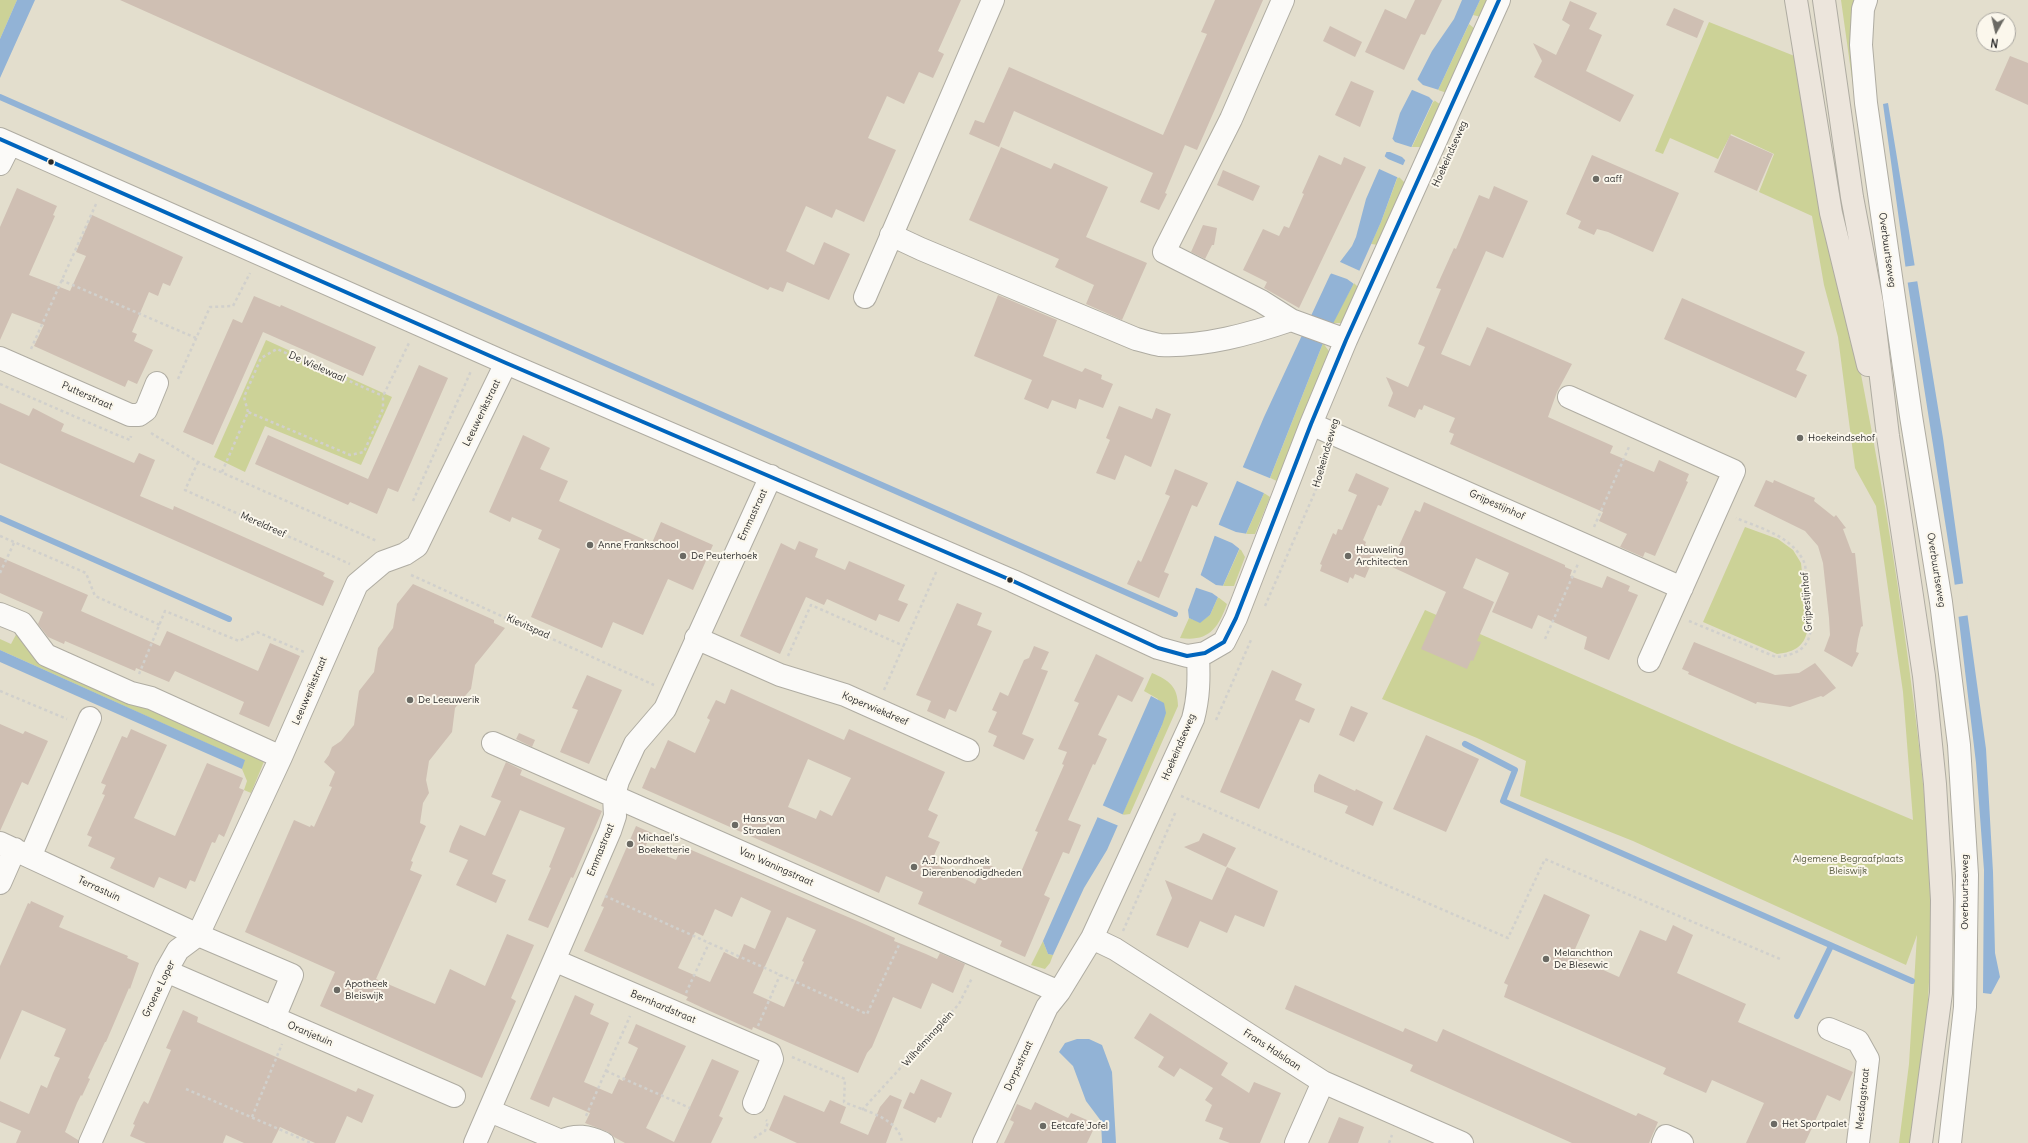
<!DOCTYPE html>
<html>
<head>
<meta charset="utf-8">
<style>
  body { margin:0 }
  #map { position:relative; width:2028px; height:1143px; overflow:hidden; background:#e3decd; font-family:Delius,sans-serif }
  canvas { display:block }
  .north { position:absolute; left:1976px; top:12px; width:40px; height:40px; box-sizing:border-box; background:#fbf7ec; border:1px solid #a8a59f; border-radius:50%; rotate:188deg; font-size:11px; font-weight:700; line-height:16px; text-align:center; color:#2b2b2b }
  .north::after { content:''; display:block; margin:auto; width:14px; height:18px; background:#6b6a64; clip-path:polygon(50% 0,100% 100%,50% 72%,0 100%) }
</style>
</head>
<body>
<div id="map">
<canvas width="2028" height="1143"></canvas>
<div class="north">N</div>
</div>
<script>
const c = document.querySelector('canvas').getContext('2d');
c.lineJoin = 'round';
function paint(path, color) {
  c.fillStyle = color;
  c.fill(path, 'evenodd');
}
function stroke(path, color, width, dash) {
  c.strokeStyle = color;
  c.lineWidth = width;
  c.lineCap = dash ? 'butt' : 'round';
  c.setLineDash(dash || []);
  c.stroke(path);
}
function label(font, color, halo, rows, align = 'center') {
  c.font = font + ' Delius,sans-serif';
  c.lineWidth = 4;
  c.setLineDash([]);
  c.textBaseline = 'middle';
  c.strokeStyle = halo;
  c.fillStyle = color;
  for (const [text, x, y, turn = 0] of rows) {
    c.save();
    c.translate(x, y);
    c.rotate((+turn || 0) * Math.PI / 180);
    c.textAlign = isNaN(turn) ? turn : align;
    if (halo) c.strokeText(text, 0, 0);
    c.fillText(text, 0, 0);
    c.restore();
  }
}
paint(new Path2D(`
  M0,0H17L0,39Z
  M1480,0H1489L1481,17L1473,15Z
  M1841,0H1856L1860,102L1854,93Z
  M1709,22L1797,57C1837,257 1882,457 1908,659C1921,756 1933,853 1930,951C1929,1015 1922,1079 1913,1143H1899L1909,1064L1917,935L1906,965L1633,841L1520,796L1526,761L1477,738L1382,699L1425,610L1732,744L1913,820L1903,692L1876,506L1855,468L1838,337L1824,285L1812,216L1759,192L1774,154L1731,134L1718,159L1670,138L1663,154L1655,151Z
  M1469,24L1475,29L1447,93L1438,90Z
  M1434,100L1441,105L1423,147H1412Z
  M1398,176L1406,184L1379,245L1371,244L1381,222Z
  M1354,283L1360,289L1345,323H1332Z
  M266,340L392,397L361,465L265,426L245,472L214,457Z
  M1323,343L1331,354L1277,481L1270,478Z
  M1264,493L1270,497L1255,534H1246Z
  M1745,527L1778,539L1793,550L1801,563L1808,626C1806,646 1795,652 1777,654L1703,622Z
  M1240,548L1245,557L1234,586H1223Z
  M1218,597L1227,604C1218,629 1208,642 1180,638L1189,618L1200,622L1210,615Z
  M19,629L265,759L251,793L244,790L247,781L242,769L244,760L0,650V639L11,644Z
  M1152,673C1169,680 1178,687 1178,706L1130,814L1122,815L1162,725L1158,699L1144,691Z
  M1043,941L1048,954L1053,955L1050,963L1045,969L1031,965Z`), '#ccd297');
paint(new Path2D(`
  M17,0H35L0,78V39Z
  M1462,0H1480L1397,178L1381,222L1353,285L1323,343L1264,493L1210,615L1200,623L1189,618L1188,610L1220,521L1264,417L1330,275L1352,246L1356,237L1366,199L1393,137L1400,113L1432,51L1454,19Z
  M1888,103L1943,438L1986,749L1993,872L1995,953L2000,977L1991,994L1983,993L1984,870L1976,763L1954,579L1908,285L1883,104Z
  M0,650L245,760L242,769L0,662Z
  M1151,696L1164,703L1166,713L1162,725L1107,850L1084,888L1053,955L1048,954L1043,941Z
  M1077,1039H1089L1102,1045L1112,1072L1116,1143H1102L1101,1121L1086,1101L1073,1066L1059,1052L1065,1043Z`), '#92b3d6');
paint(new Path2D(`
  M1416,78L1423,85L1439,90L1434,102L1429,97L1410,89Z
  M1391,137L1395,142L1414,148L1407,162L1402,157L1390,152H1384Z
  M1383,155L1388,159L1405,166L1399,178L1377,168Z
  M1338,261L1360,271L1354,284L1347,279L1330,273Z
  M1917,265L1919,281L1905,283L1903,267Z
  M1240,466L1272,479L1266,494L1235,480Z
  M1217,524L1236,532L1248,534L1241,550L1232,543L1213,535Z
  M1199,574L1216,585L1225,586L1219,598L1212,593L1194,587Z
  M1966,583L1970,615L1957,617L1953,585Z
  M1102,805L1124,815L1119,826L1097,817Z`), '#e3decd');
stroke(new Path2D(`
  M0,97L1175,614
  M0,518L229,619
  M1465,744L1515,770L1503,801L1912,981
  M1797,1016L1831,946`), '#92b3d6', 6);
paint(new Path2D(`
  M120,0H961L938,51L944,54L933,78L919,72L904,104L887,96L868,138L896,150L864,222L836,209L832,218L806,206L786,251L814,265L824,242L850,254L829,300L787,282L783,292L770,287L768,290Z
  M1215,0H1263L1197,150L1185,145L1165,193L1167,194L1159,210L1140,202L1153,173L1014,111L999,147L969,134L975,120L984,123L1009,67L1163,135L1207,34L1201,32Z
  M1415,0H1442L1425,35L1421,34L1404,70L1365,52L1385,9L1406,19Z
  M1570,1L1597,13L1589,29L1602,35L1586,71L1634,95L1620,122L1534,77L1542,61L1533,43L1556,55L1570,25L1562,20Z
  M1674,8L1704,21L1697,38L1666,25Z
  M1330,26L1362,42L1355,57L1323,41Z
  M2010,56L2028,63V105L1995,90Z
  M1351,81L1374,91L1360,127L1335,115Z
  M1730,135L1773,154L1757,191L1714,172Z
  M1001,147L1051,169L1054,163L1108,187L1086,237L1147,263L1122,320L1086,304L1094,285L1055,267L1059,259L969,220Z
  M1319,155L1341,165L1344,157L1366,167L1299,308L1264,288L1267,282L1243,270L1263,229L1279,236L1284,226L1289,228L1304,194L1302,193Z
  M1592,155L1679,193L1653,252L1608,232L1597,229L1594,235L1578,228L1581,221L1566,214Z
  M1223,170L1260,186L1253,201L1217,185Z
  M1494,186L1528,201L1503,258L1486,251L1441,354L1470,366L1487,327L1572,364L1557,392L1548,417L1613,446L1610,453L1654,472L1659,460L1689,474L1686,481L1688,482L1655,556L1645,552L1643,557L1620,547L1627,534L1599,521L1603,512L1450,444L1454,434L1449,432L1455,418L1424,405L1422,410L1419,409L1415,418L1388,406L1393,393L1386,377L1408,387L1425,347L1418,344L1441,289L1436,288L1454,248L1456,249L1479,195L1489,199Z
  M17,188L57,206L53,215L55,216L29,275L70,291L86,256L76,252L92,215L183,257L170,286L163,283L158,296L149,292L132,332L137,334L134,341L153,350L137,384L128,380L125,387L34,346L44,325L12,313L0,340V227Z
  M1203,225L1217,228L1214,245H1212L1205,259L1191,252Z
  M998,295L1057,320L1043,356L1082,372L1085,368L1102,375L1101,379L1113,384L1103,408L1079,399L1076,409L1052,400L1048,409L1024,399L1032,380L974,356Z
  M254,296L280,307L281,305L376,347L363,376L263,332L213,445L183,432L233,319L242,323Z
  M1682,298L1805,352L1796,370L1807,375L1796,398L1664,339Z
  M419,365L448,378L398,492L388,488L377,514L350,502L348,505L255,464L268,435L368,479Z
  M0,403L29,416L33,408L64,424L61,431L134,463L139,453L155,460L140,496L173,510L174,506L325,573L323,576L334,581L323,606L0,463Z
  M1119,406L1152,419L1156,408L1171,414L1151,467L1125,455L1115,480L1096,473L1110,440L1106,438Z
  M523,435L550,448L540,469L568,481L559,501L652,543L661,522L713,545L693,590L668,579L643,635L613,622L602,648L531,617L560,549L538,539L542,530L512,517L510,522L489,512Z
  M1175,469L1208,483L1197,507L1192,505L1164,572L1169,574L1159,598L1127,584L1138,560L1141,562L1170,496L1165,494Z
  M1356,473L1389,488L1381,506L1378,505L1363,540L1366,542L1365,545L1377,550L1365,578L1355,574L1353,579L1350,577L1348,583L1320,571L1322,565L1320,564L1333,533L1336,535L1338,529L1342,530L1357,495L1348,491Z
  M1766,480L1773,483L1774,480L1815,498L1814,501L1834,517L1836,515L1846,528L1843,529L1852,553H1855L1863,626L1861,627L1858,639L1856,652L1859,653L1852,667L1824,651L1830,635L1829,618L1823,563L1818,546L1805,531L1754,506Z
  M1424,502L1565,565V567L1572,570L1570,576L1602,588L1607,576L1630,586L1628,591L1638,595L1609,660L1584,649L1587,637L1538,615L1532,629L1492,612L1509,573L1476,558L1463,588L1494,602L1477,641L1481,642L1473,661L1471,660L1467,669L1421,649L1446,592L1390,566L1415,510L1420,512Z
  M799,541L818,549L815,557L845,570L849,561L905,585L898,600L908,604L899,622L879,614L876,621L827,599L824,605L806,597L780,654L740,636L781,543L795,550Z
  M0,557L88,595L81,611L160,646L167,631L258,671L270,643L300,656L269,727L239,714L244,702L175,671L169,682L136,668L135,671L65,641L64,644L48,637L38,624L43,612L0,593Z
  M413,584L494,620V623L505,628L475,665L471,689L455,708L452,732L429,761L426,780L429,793L423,803L420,823L426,826L411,861L413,862L410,870L422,875L376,979L435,1004L450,969L485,986L507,934L534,945L511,998L516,1001L482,1078L320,1006L335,972L245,932L294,820L310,827L311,825L314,827L332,787L329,786L335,772L324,762L329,755L332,747L341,741L354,725L359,691L374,672L378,648L393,628L397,604Z
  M957,603L982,613L977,625L992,631L956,712L949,709L945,719L927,711L931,701L916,695Z
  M1694,642L1775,675L1799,673L1815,663L1836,688L1823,697L1821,696L1790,707L1757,702L1756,704L1688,674L1689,672L1682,669Z
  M1034,646L1049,652L1041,669L1048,671L1022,734L1034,739L1024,760L993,746L997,736L988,732L997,712L992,710L1000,692L1008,696L1024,660L1029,658Z
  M1096,654L1144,678L1132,702L1118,695L1098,735L1107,739L1095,765L1093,764L1068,820L1081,825L1069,854L1063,852L1044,895L1050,898L1025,957L1000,946L1002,941L918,904L923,892L886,876L879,893L642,788L651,767L655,769L668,740L695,753L710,720L707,718L716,700L725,704L731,689L844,740L849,729L945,772L928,810L938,815L928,837L940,842L931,862L975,884L985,863L1011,875L1014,869L1021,872L1038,832L1035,831L1064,765L1062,764L1067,752L1058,749L1079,703L1074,701ZM808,759L851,778L832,816L820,810L816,819L788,807Z
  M1272,670L1302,684L1295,700L1315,709L1309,723L1300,719L1259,809L1220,792Z
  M587,675L622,690L589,764L560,752L578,710L572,708Z
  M1351,706L1368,713L1354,742L1339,735Z
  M0,724L23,734L25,731L48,741L28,785L22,782L0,831Z
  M131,729L167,745L134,818L175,836L207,763L243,778L239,788L244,790L224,837L219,834L215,843L212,842L195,882L190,880L186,889L159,877L154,888L110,868L115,858L88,846L92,837L87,835L105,795L102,794L106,785L101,783L122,736L127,738Z
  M519,733L535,740L532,747L516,739Z
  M1426,735L1479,759L1446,832L1393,809Z
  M506,762L522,770L520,775L602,811L573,878L571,877L548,928L528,920L551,868L549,867L565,828L520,810L492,874L506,880L496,903L456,885L468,860L449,852L452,843L460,825L485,836L501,801L491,797Z
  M1319,774L1355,791L1356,789L1383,802L1373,826L1345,813L1348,806L1314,792V785Z
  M636,826L652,833L645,847L676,860L682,846L862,923L895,938L894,941L926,954L937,959L940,953L965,964L953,993L932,983L921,1009L893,997L872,1047L867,1053L858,1073L753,1027L752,1030L703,1008L686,1000L688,997L584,951L604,907L601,906ZM741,897L771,911L755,949L744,944L738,959L724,952L710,982L678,968L695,932L703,936L715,909L732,917ZM787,917L816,930L802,961L804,962L784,1007L753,993Z
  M1203,833L1236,848L1226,867L1184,847L1199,841Z
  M1227,867L1278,891L1264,927L1235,915L1227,933L1200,921L1188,948L1156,935L1172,898L1165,880L1212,900Z
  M1544,894L1590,915L1572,956L1619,977L1640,930L1666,941L1673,925L1693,935L1677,973L1746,1004L1738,1022L1853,1072L1840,1101L1827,1095L1805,1143H1746L1764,1103L1712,1080L1706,1093L1663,1074L1666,1068L1504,997L1508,985L1504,983Z
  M31,901L64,916L59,927L128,956L127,958L139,963L130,989L129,988L106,1042H105L88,1078L90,1079L82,1096L81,1095L77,1103L65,1132L78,1140V1143H16L21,1131L0,1122V1101L29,1114L41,1085L47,1088L53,1073L60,1058L54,1056L66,1029L22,1010L0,1060V966L28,903L30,904Z
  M1295,985L1403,1032L1405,1028L1437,1042L1443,1029L1636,1116L1638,1113L1658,1122L1649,1143H1572L1410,1071L1413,1065L1285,1009Z
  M575,995L594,1004L590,1014L609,1023L584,1082L612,1094L619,1079L623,1081L638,1048L628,1043L636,1024L686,1046L646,1128L674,1142L712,1059L739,1071L719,1116L723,1118L711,1143H625L614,1137L608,1132L585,1123L590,1113L553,1097L549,1107L530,1099Z
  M183,1010L198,1017L197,1022L242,1042L356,1092L358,1088L374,1095L362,1123L347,1116L335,1143H315L280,1127L272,1143H244L226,1135L223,1143H146L130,1136L135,1125L133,1124L141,1106L144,1101L148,1104L171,1050L166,1048Z
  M1150,1013L1228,1063L1221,1075L1249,1093L1254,1082L1281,1093L1260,1143H1230L1219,1139L1223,1128L1205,1121L1212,1105L1205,1100L1213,1088L1180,1068L1174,1077L1158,1067L1164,1057L1134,1038Z
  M921,1079L952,1093L941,1118L938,1117L935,1123L903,1108L910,1092L914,1094Z
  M784,1095L824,1112L830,1100L846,1107L840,1123L868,1135L880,1107L890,1095L902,1100L886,1143H797L769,1130Z
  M1035,1102L1068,1118L1071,1113L1096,1124L1087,1143H1004L1014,1122L1010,1120L1017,1104L1031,1110Z
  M1339,1117L1364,1127L1358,1143H1328Z`), '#cfbfb3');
const minor = new Path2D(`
  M1283,0L1231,119L1164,252L1261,301L1291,320L1346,340
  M1866,0L1863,9L1861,45L1866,103L1911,416L1941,602L1959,745L1967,875L1965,1007L1950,1143
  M0,139L506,363L1013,581L1158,648L1187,656L1205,653L1224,642L1236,618L1311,424L1346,340L1499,0
  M0,164L10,144
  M891,235L921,249L1136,339C1144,341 1153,344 1160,345C1204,347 1250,334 1291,320
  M865,297L993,0
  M0,358L130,415H139L146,410L157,383
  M1569,397L1734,471L1649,661
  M1311,424L1682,588
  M0,614L22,623L46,655L131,693L151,698L281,757
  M696,638L780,675L845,695L968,750
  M493,743L1059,992
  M0,843L198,935L292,975L274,1018
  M30,857L90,718
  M0,883L15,849
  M1092,938L1115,949L1323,1082L1462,1143
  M556,961L770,1053L772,1059L754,1103
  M166,971L454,1096
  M1829,1029L1858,1041L1868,1059L1858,1143
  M490,1111L561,1141
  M90,1143L166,971L178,950L198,935L281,757L357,584L383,562L405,554L417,546L506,363
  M475,1143L610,831L615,816L614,795L618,781L635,744L665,709L771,476
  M561,1143V1141C576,1134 588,1136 603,1143
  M984,1143L1047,1007L1059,992L1092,938L1193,719C1199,697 1199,677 1198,655
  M1296,1143L1323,1082
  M1663,1143L1666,1136L1682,1143`);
const major = new Path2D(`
  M1796,0L1831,213L1868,365
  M1824,0L1852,197L1872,303L1888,436L1924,676L1935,784L1942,900L1941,993L1921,1143`);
stroke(minor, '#afaca2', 24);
stroke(major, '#afaca2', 24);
stroke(new Path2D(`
  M61,280L196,338
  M31,349L96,204
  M178,379L210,307L233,306L250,273
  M0,384L115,434L130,440L131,436
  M248,412L244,397L261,358L277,349L383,396
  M151,433L198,462L377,541
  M198,462L185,490L350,564
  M222,472L248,412L350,455L364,452L383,409V396L409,343
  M413,501L471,371
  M1594,527L1629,447
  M0,536L86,573L95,596L160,625
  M0,573L14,543
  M411,575L654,685
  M1265,606L1315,492L1326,453
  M1689,621L1776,657C1797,655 1810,648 1811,626C1809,612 1808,572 1804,562C1792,536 1760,528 1736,518
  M1545,639L1578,564
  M788,656L811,605L904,646
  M139,674L165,611L239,641L257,632L304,652
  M884,690L937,570
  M0,691L67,719
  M1216,720L1251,640
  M1181,796L1508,938L1545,859L1780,959
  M605,896L867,1014L899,945
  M1123,931L1176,811
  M686,993L709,943
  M758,1026L780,975
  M792,1057L845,1079L844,1102C864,1111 900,1118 902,1143
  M606,1071L690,1108
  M186,1089L311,1143
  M862,1110L959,1004L972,978
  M586,1116L630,1016
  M252,1117L282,1044
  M754,1138L765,1131L768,1122L766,1120
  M1389,1143L1392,1135`), '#d1d0cc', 2.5, [3, 3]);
stroke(minor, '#fbfaf8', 22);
stroke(major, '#ece5dc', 22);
stroke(new Path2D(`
  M0,139L506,363L1013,581L1158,648L1187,656L1205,653L1224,642L1236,618L1311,424L1346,340L1499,0`), '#0065bd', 4);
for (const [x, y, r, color] of [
  [51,162,3.5,"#2b2b2b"],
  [1596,179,4,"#6b6a64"],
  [1800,438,4,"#6b6a64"],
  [590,545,4,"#6b6a64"],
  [683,556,4,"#6b6a64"],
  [1348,556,4,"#6b6a64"],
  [1010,580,3.5,"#2b2b2b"],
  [410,700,4,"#6b6a64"],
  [735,825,4,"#6b6a64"],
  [630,844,4,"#6b6a64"],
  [914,867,4,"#6b6a64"],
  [1546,959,4,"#6b6a64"],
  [337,990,4,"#6b6a64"],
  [1774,1124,4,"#6b6a64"],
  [1043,1126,4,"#6b6a64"]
]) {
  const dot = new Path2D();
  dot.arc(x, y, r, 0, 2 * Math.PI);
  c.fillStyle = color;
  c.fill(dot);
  stroke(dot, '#fbf7ec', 1.5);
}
label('10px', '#2b2b2b', '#fbf7ec', [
  ["Hoekeindseweg",1450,154,-66],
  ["Overbuurtseweg",1887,250,82],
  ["De Wielewaal",317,367,24],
  ["Putterstraat",87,396,24],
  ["Leeuwerikstraat",482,413,-64],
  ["Hoekeindseweg",1326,453,-74],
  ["Grijpestijnhof",1497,505,24],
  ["Emmastraat",753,515,-65],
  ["Mereldreef",263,525,24],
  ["Overbuurtseweg",1936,570,81],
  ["Grijpestijnhof",1807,602,-94],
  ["Kievitspad",528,627,24],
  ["Leeuwerikstraat",310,691,-67],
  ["Koperwiekdreef",875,709,23],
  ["Hoekeindseweg",1179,747,-67],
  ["Emmastraat",601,850,-68],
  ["Van Waningstraat",776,867,24],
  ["Terrastuin",99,889,25],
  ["Overbuurtseweg",1965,892,-90],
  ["Groene Loper",159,989,-64],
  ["Bernhardstraat",663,1007,23],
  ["Oranjetuin",310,1034,23],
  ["Wilhelminaplein",928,1039,-48],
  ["Frans Halslaan",1272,1050,33],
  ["Dorpsstraat",1019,1066,-65],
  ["Mesdagstraat",1863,1099,-84]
]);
label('10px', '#2b2b2b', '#fbf7ec', [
  ["aaff",1604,179],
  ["Hoekeindsehof",1808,438],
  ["Anne Frankschool",598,545],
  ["Houweling",1356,550],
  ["Architecten",1356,562],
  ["De Peuterhoek",691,556],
  ["De Leeuwerik",418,700],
  ["Hans van",743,819],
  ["Straalen",743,831],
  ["Michael's",638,838],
  ["Boeketterie",638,850],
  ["A.J. Noordhoek",922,861],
  ["Dierenbenodigdheden",922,873],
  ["Melanchthon",1554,953],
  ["De Blesewic",1554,965],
  ["Apotheek",345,984],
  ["Bleiswijk",345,996],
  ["Het Sportpalet",1782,1124],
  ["Eetcafé Jofel",1051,1126]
], 'left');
label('10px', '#565a3e', '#fbf7ec', [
  ["Algemene Begraafplaats",1848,859],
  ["Bleiswijk",1848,871]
]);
</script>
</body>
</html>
